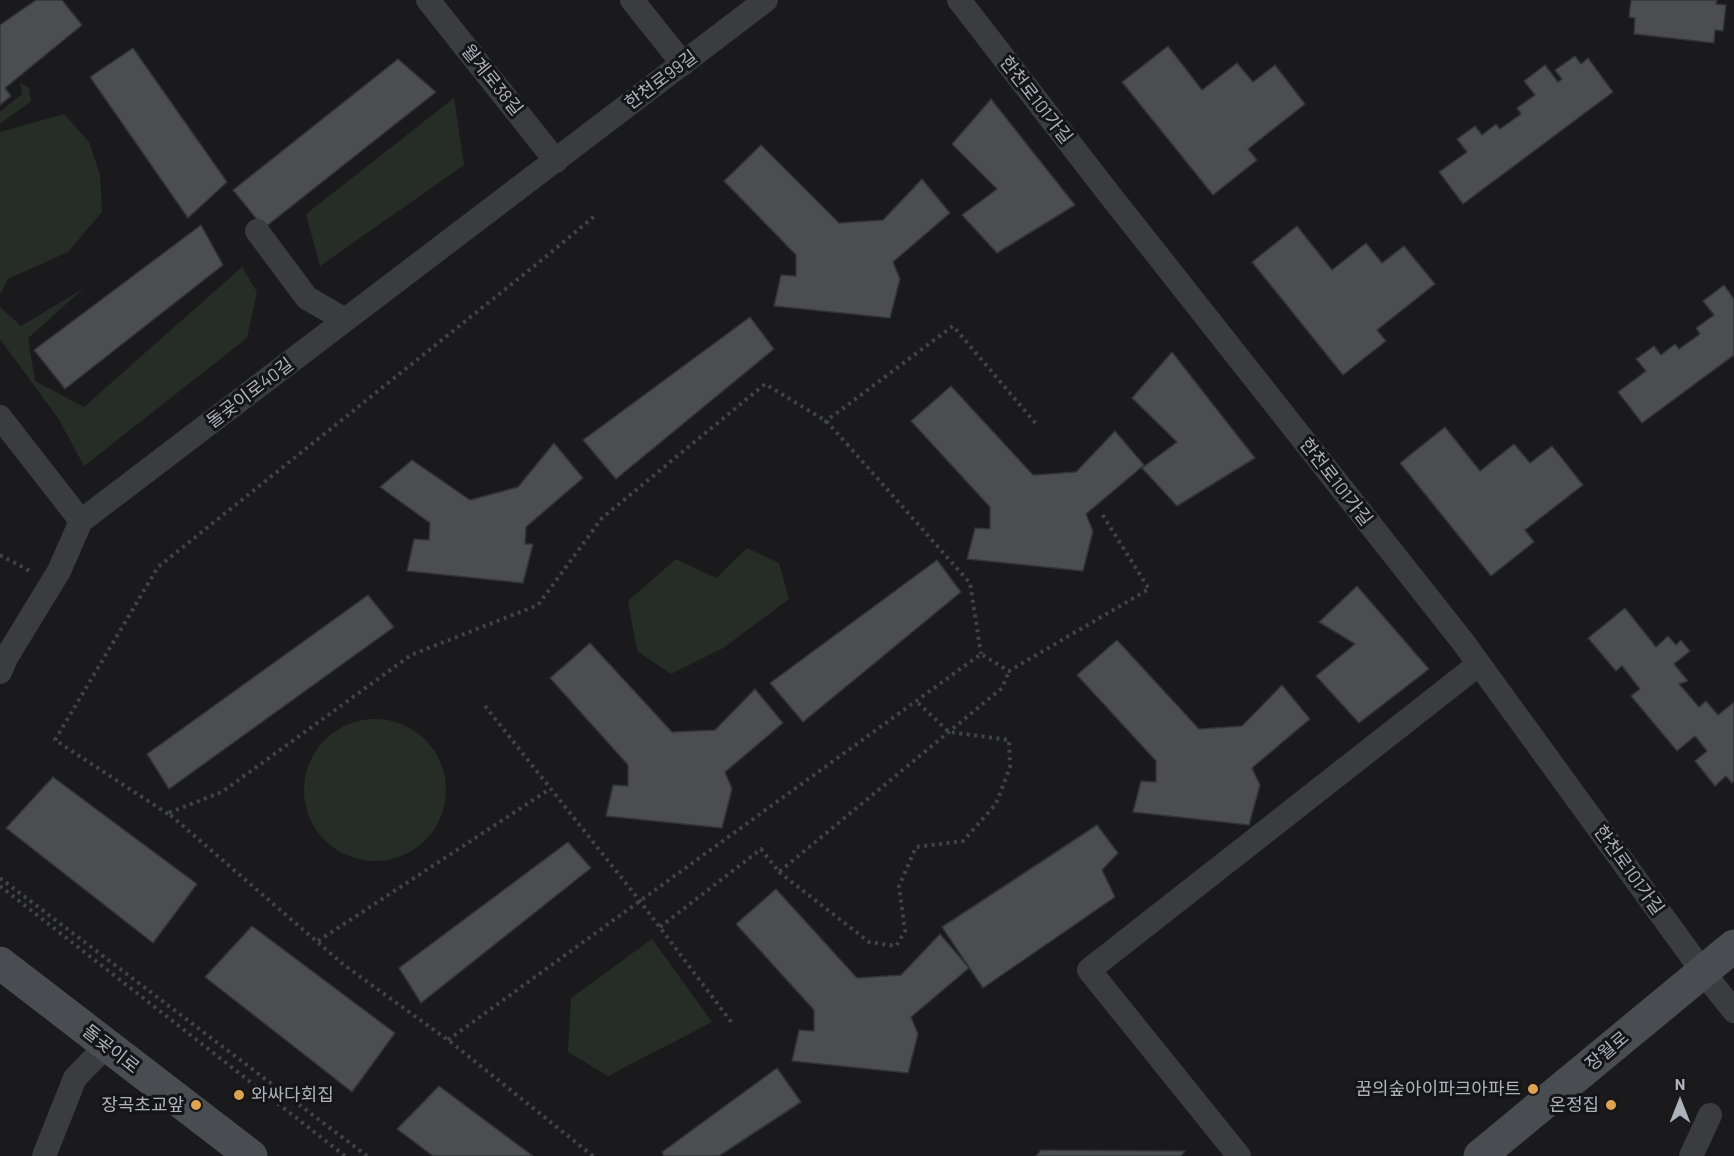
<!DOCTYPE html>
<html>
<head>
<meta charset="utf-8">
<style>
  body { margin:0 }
  #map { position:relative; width:1734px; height:1156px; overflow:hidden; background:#1a1a1c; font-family:Barlow,sans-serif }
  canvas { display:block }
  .north { position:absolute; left:1650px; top:1072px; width:60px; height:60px; -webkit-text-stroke:4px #151517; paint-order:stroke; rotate:0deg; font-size:16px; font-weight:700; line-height:24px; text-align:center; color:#aeb2ba }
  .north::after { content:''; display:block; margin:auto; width:21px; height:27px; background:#aeb2ba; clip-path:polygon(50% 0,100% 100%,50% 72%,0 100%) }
</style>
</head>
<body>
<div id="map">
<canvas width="1734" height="1156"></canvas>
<div class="north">N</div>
</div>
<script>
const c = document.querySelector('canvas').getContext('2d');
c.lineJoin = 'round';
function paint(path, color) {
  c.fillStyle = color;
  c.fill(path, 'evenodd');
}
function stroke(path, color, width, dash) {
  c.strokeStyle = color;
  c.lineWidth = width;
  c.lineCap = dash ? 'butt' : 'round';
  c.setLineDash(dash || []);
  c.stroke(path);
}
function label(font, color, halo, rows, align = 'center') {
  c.font = font + ' Barlow,"Noto Sans KR",sans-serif';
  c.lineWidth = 6;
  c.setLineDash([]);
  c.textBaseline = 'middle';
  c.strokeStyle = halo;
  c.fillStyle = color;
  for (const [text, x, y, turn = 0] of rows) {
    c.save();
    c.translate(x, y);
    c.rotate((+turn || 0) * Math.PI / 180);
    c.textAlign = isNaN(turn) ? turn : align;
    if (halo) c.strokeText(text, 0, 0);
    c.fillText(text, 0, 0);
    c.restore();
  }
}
paint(new Path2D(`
  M20,83L29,88L31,101L0,124V112L22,94Z
  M454,98L464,165L320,266L306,214Z
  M64,114L89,142L100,175L102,212L68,252L8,279L0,295V132Z
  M242,267L257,292L247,338L84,466L58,418L0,339V307L21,326L84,288L28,338L35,381L84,407Z
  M747,548L779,563L789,599L723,648L671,674L637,651L628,601L676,559L716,578Z
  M304 790a71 71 0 1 1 142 0a71 71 0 1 1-142 0Z
  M652,939L712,1022L608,1076L568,1052L571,998Z`), '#262d27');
const building = new Path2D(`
  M36,0H62L82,25L5,88L11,96L0,105V25Z
  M1631,0H1717L1716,4L1726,5L1723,31L1715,30L1714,43L1634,34L1635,18L1629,17Z
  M1168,46L1202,90L1237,63L1253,82L1275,65L1305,104L1248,149L1257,160L1213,195L1122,82Z
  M133,48L227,182L188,218L90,77Z
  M1575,56L1581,64L1588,58L1613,92L1463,204L1439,172L1467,152L1457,139L1475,126L1482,135L1496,124L1500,129L1521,114L1517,108L1535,95L1524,81L1545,65L1558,82L1562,79L1555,70Z
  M398,59L436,92L264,228L233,190Z
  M991,99L1075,205L997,253L962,215L997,189L952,144Z
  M761,145L839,223L883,220L922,179L950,213L893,262L900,279L890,318L774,306L781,275L796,276V255L724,181Z
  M201,225L223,265L65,389L34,350Z
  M1297,226L1332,270L1366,243L1382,263L1404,246L1435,284L1377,330L1386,341L1343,375L1252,262Z
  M1724,285L1734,299V355L1642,423L1618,392L1646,371L1636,359L1654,346L1661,355L1675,344L1679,349L1700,334L1696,328L1714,315L1703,301Z
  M750,317L774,349L616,479L583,440Z
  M1172,352L1255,458L1177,506L1142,468L1177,442L1132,398Z
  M951,386L1033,475L1076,472L1115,431L1144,465L1086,514L1093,531L1083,571L967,559L975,528L990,529V507L911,421Z
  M1445,427L1480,471L1514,444L1530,463L1552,446L1583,485L1525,530L1534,542L1491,576L1400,463Z
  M554,443L583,478L526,527L525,544H533L523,583L407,571L414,539L429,540L430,523L380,487L412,460L470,500L518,487Z
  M937,560L961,592L803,722L770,683Z
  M1357,586L1429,669L1359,723L1316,676L1355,644L1319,622Z
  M368,595L394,627L169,789L147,754Z
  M1625,608L1656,647L1668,636L1676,645L1681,640L1690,651L1674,664L1688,681L1679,684L1699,707L1706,701L1718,715L1734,702V781L1732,783L1726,776L1715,786L1695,761L1707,751L1695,736L1677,751L1631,696L1640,689L1622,666L1616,671L1588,638Z
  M1117,640L1199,729L1242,726L1282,685L1310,719L1252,768L1260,785L1249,825L1133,812L1141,781L1156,782V761L1077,675Z
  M590,643L672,732L715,730L755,689L783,723L725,772L732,789L722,828L606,816L613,785L628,786V765L550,678Z
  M53,777L197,884L153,943L6,828Z
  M1097,825L1118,853L1102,870L1115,897L983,988L942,927Z
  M568,842L591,868L421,1003L399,968Z
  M776,889L857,978L901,975L940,934L969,968L911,1017L918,1034L908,1073L792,1061L799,1030L814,1031V1010L736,924Z
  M252,926L395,1033L352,1092L205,977Z
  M777,1068L801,1102L719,1156H664L662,1152Z
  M439,1086L533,1156H433L397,1129Z
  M1041,1150L1185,1151L1181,1156H1036Z`);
paint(building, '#4c4d51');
stroke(building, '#343437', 1.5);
stroke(new Path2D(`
  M827,423L826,421L953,326L1037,425
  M847,444L970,583L981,654
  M0,555L30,571
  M485,706L640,901L732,1023
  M168,814L55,740L158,567L543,259L597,214
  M779,872L869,942L896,946L905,931L899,886L916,847L963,841L996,804L1010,767L1009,740L949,732L916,701
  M0,878L367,1156
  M0,886L345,1156
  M660,927L761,849L779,872L1002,688L1009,671
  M318,941L550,789
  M448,1040L981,654L1009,671L1149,589L1102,514
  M593,1156L448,1040L344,965L168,813L222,792L411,655L538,605L602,518L765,384L826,421L848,445`), '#414347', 4, [3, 4.5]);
stroke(new Path2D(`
  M428,0L556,161
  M632,0L683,64
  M959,0L1106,190L1463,642L1703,972L1734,1011
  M257,231L307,298L345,320
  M0,417L81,521
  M0,672L6,658L59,571L81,521L766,0
  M44,1156L75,1078L107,1045
  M1239,1156L1089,970L1479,664
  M1691,1156L1710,1115`), '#3b3c40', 24);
stroke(new Path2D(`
  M0,963L251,1156
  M1480,1156L1734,946`), '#494c50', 33);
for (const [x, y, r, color] of [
  [1533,1089,6,"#dea350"],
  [239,1095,6,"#dea350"],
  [196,1105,6,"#dea350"],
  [1611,1105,6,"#dea350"]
]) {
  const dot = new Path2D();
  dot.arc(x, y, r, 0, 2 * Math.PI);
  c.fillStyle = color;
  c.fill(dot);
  stroke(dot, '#151517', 2);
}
label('18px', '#aeb2ba', '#151517', [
  ["월계로38길",492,80,51],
  ["한천로99길",661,80,-37],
  ["한천로101가길",1036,100,52],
  ["돌곶이로40길",250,393,-37],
  ["한천로101가길",1336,482,52],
  ["한천로101가길",1629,870,54],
  ["돌곶이로",111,1049,38],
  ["장월로",1607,1051,-40]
]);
label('18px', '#aeb2ba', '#151517', [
  ["꿈의숲아이파크아파트",1521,1089],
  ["와싸다회집",251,1095,"left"],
  ["장곡초교앞",184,1105],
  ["온정집",1599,1105]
], 'right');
</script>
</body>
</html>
